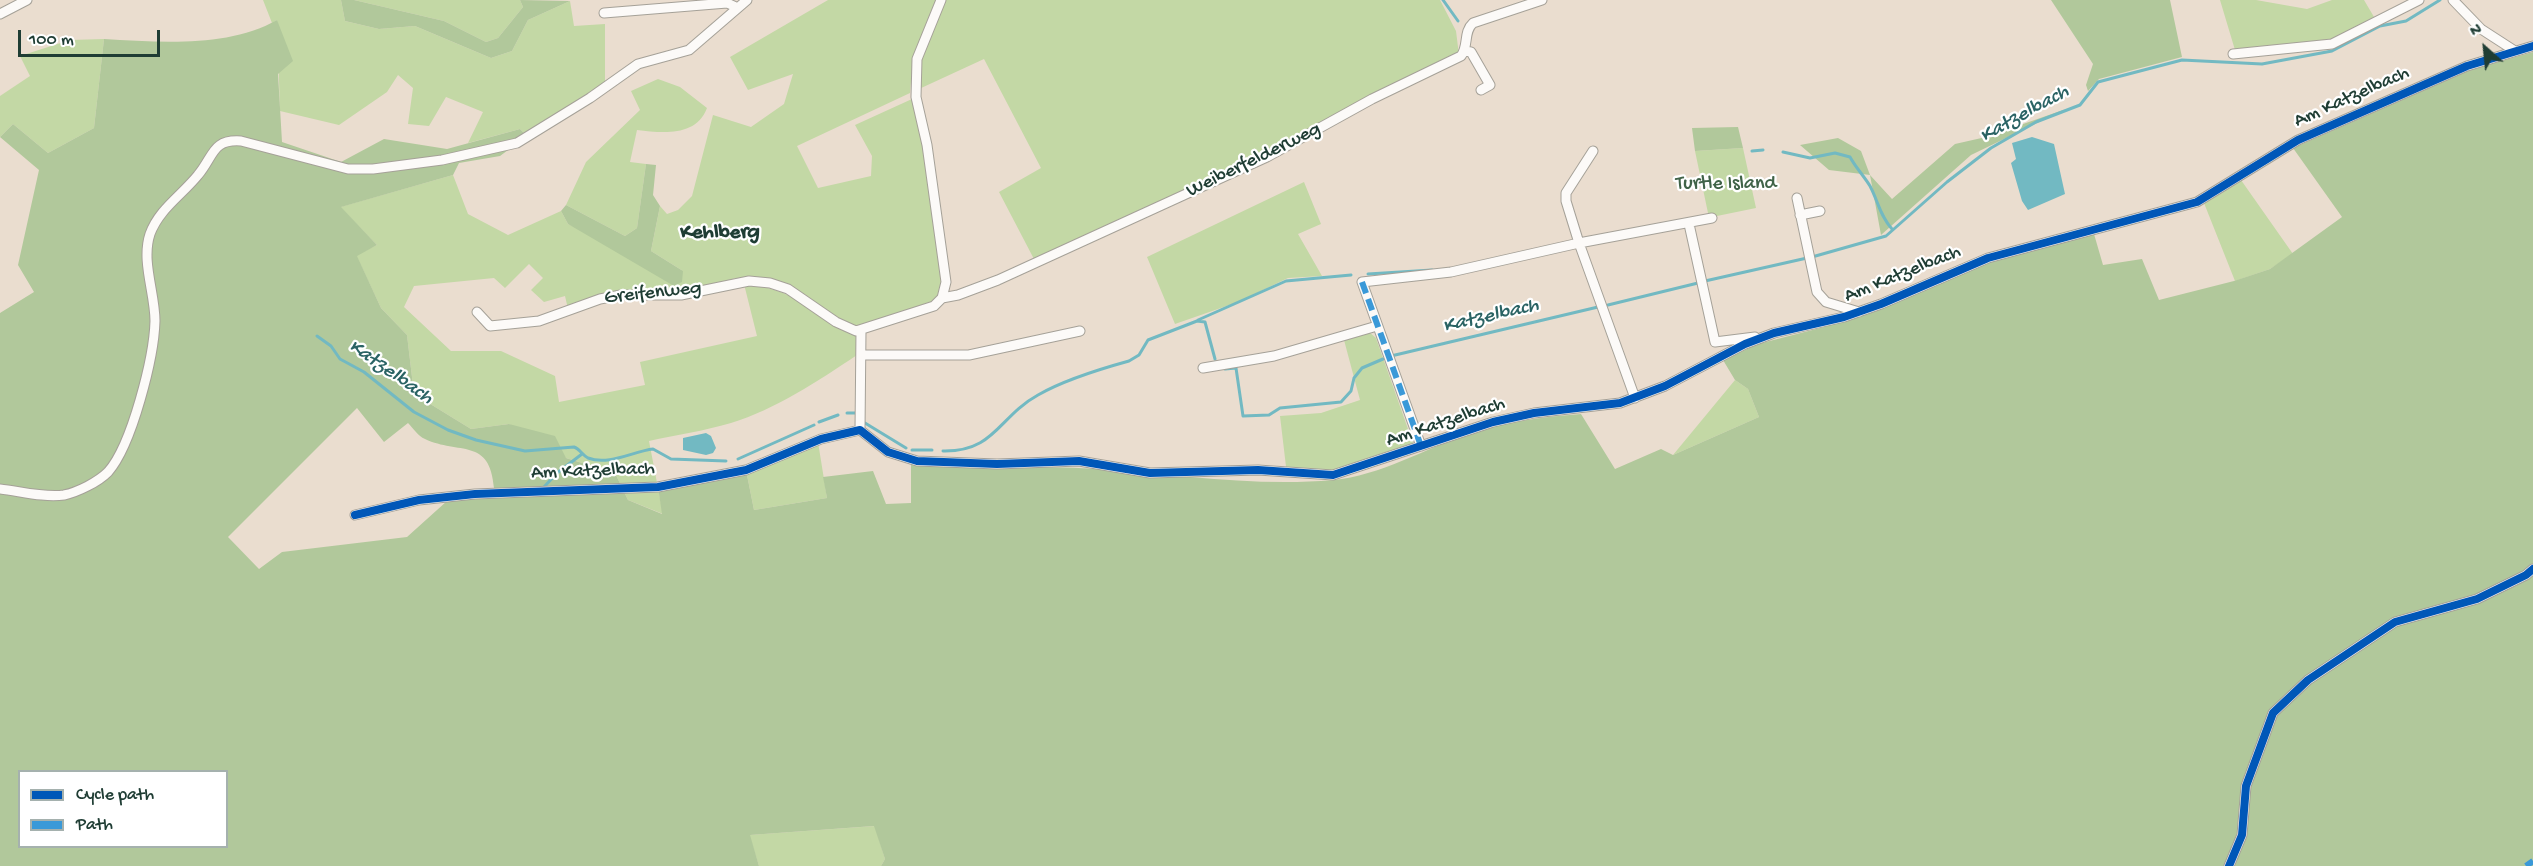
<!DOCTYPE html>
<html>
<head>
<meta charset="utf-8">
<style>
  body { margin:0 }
  #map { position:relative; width:2533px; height:866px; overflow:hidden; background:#eaddcf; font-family:"Gochi Hand",sans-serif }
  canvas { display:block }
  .legend { position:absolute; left:18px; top:770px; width:210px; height:78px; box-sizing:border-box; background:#fff; border:2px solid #a5b1ae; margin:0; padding:8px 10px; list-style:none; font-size:18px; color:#1f3d34 }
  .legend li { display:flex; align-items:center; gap:12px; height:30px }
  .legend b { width:30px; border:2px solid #a5b1ae }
  .north { position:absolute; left:2455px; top:18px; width:60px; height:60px; -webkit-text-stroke:4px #fff; paint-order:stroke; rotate:333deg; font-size:16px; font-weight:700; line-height:24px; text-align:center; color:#1f3d34 }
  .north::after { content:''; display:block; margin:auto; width:21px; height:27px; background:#1f3d34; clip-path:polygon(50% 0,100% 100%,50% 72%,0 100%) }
  .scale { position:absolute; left:18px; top:30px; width:142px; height:27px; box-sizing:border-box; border:3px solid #1f3d34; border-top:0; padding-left:8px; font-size:18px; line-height:21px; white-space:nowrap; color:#1f3d34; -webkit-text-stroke:4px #fff; paint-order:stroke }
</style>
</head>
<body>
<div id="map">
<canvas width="2533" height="866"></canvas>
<ul class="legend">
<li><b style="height:8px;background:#0057b8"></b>Cycle path</li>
<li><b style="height:8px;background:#3a99d8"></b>Path</li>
</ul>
<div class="north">N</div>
<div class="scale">100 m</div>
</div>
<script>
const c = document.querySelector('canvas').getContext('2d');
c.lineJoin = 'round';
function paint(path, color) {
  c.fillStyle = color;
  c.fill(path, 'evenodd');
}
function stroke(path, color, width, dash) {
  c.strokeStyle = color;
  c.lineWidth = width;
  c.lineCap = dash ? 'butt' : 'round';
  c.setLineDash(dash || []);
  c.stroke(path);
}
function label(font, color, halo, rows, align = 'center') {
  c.font = font + ' "Gochi Hand",sans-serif';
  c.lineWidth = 4.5;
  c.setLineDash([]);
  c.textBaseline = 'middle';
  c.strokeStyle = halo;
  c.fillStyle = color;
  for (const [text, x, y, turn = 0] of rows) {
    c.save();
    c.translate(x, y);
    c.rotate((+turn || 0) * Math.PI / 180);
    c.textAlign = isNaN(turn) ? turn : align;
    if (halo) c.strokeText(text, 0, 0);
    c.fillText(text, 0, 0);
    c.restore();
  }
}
paint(new Path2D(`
  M263,0H341L345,21L379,29L415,26L491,58L512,51L528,20L570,1L574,26L605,24V84L527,136L520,129L468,143L483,112L446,97L429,126L408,124L413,88L398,75L387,92L339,125L280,111L277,20L272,23Z
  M354,0H520L523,7L498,38L486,42L444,21Z
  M828,0H936C922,31 912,59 910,93L797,146L818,188L871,176L872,156L855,125L912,99L924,150L942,285L940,295L934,303L858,328L838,320L806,295L790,286L763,279L736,278L690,291H621L568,309L565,296L544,302L531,290L543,278L529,264L505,288L494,278L414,286L404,307L451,351H501L555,376L559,402L645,385L640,362L757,336L744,284C788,287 821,313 858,335L857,355C818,381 776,409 731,423C704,431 676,435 649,441L663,514L628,500L615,473L566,458L509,424L471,429L414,394L407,335L381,308L356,255L377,245L340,207L453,175L468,214L508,235L561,211L568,224L683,271L651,251L660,206L667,214L678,210L692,196L713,115L751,127L784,104L793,74L748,90L730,57Z
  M946,0H1440L1456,31L1459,55L1246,164L1035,261L999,192L1041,168L984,59L919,89L921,59Z
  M2220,0H2256L2307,9L2332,0H2364L2374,17L2334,39L2311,44L2235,50Z
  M104,39L94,128L48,153L13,124L0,137V96L30,76L20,56L70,40Z
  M658,79L680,87L707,108C696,137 663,133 637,130L630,162L646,164L637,228L625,236L566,205L586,162L640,110L631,91Z
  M1743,148L1756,208L1717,216L1708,213L1695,151Z
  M2241,180L2293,254L2270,269L2235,281L2204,203Z
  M1304,182L1321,224L1298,234L1322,276L1288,278L1238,302L1175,324L1147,257Z
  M1369,332L1376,338L1414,446L1344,469L1287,475L1280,416L1321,413L1360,400L1344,340Z
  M1735,380L1748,389L1759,417L1673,455Z
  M818,442L827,498L754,510L746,470Z
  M875,826L885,859L881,866H759L749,835Z`), '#c3d8a5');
paint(new Path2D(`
  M341,0H354L444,21L486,42L498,38L523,7L520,0L570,1L528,20L512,51L491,58L415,26L379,29L345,21Z
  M2051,0H2170L2182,57L2099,79L2088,91L2086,85L2093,64Z
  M277,20L293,61L278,74L282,142L341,162L384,139L447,149L520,129L527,136L500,156L459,163L453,175L341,207L377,245L357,256L381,308L407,335L414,394L471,429L509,424L555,436L566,458L615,473L628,500L662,514L658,487L746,470L754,510L827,498L823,477L873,471L886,504L911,503V465C973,469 1035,465 1097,469C1174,474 1255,487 1333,480C1380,476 1425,448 1470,434C1507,421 1543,417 1581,414L1615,469L1661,449L1673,455L1759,417L1748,389L1735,380L1723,360L1758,344L1824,327L1882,307L1999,257L2094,234L2103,265L2142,259L2159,300L2234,281L2270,269L2342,217L2293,148L2470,70L2533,52V866H881L885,859L874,826L750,835L759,866H0V313L34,292L18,265L39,170L0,137L13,124L48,153L94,128L104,39C159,42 228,48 277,20ZM357,408L384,442L408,423C413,428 418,436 425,439C459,455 490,437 494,488L457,492L407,537L282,552L259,569L228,537ZM20,772H226V846H20Z
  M2066,109L1971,155L1881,235L1870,175L1829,170L1800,145L1838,138L1861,151L1870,175L1892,199L1955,144L1986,137Z
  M1738,127L1743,148L1695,151L1692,128Z
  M646,164L656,165L653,195L660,206L651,251L683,271L682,282L674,286L568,224L561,211L566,205L625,236L637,228Z`), '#b1c89b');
paint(new Path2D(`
  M2032,137L2054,144L2065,194L2028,210L2022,201L2011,163L2016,159L2012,143Z
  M706,433L711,436L716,448L713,453L706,455L683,450V438Z`), '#72b9c2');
stroke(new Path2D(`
  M1443,0L1458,21
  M1752,151L1763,150
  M1783,152L1810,158L1835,153L1850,157C1856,168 1864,176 1870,186C1878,201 1880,216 1892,229
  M1812,257L1886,236L1947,182L1991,148L2036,122L2080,105L2098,82L2182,60L2262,64L2332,51L2380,26L2406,21L2440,0
  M1368,274L1432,270
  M1705,281L1807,258
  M1608,305L1698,283
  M1198,320L1286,281L1351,275
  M317,336L331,346L340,359L364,372L414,412L448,430L476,440L525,451L574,447C580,449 582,455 588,458C609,466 634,451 653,449L671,459L726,461
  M1391,356L1598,307
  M1225,369L1236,368L1243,416L1269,415L1280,408L1341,402L1351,391L1354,378L1362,368L1383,359
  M847,413H856
  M819,422L838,415
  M865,423L906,448
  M912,450H932
  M943,451C995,452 998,417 1038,395C1064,380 1100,369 1129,361L1139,355L1148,340L1197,321L1205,322L1215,359
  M738,459L814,425
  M544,487L557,473L582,454`), '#72b9c2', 3);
const street = new Path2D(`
  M2453,0L2481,29L2515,51
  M604,13L727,3L736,7
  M0,14L27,0
  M1465,51L1471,52L1490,85L1481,90
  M2233,54L2332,44L2419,0
  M1593,151L1566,193V201L1579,243L1712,218
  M1797,198L1817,292L1826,302L1859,312
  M1800,215L1820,211
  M1689,224L1715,342L1755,337
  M942,298L958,295L998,280L1267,157L1372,99L1461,56C1469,46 1463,32 1473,23L1542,0
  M477,312L490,326L539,321L600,299L621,295H681L749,281L770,283L788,289L836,322L856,331L934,306L942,298L946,282L927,145L916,97L917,59L941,0
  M862,355H969L1080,331
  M1203,368L1274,356L1377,326
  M860,430L861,331
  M1421,446L1362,282L1451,272L1579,243L1635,398
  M0,489C19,491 44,498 64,495C78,492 98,482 108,472C132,445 154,357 155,321C155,293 141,261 150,234C159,209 182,195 198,175C214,156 212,139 241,141L348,169H373L442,160L517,143L590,98L638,64L689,50L747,0
  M355,515L419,500L475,494L658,487L746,470L821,439L860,430L888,452L917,461L997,464L1079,461L1150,473L1258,470L1333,475L1493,422L1534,413L1620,403L1665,386L1745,344L1774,333L1844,317L1881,304L1988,258L2197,202L2298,140L2467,66L2533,46
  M2229,866L2242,835L2246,786L2273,713L2308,680L2395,622L2477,599L2526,575L2533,569`);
stroke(street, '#a5a198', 11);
stroke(street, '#fcfaf8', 9);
stroke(new Path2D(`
  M1362,282L1421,446
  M2526,866L2533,861`), '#3a99d8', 6, [12, 6]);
stroke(new Path2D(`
  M355,515L419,500L475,494L658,487L746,470L821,439L860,430L888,452L917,461L997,464L1079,461L1150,473L1258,470L1333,475L1493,422L1534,413L1620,403L1665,386L1745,344L1774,333L1844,317L1881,304L1988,258L2197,202L2298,140L2467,66L2533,46
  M2229,866L2242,835L2246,786L2273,713L2308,680L2395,622L2477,599L2526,575L2533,569`), '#0057b8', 8);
label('20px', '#1f3d34', '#fff', [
  ["Am Katzelbach",2352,98,-24],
  ["Weiberfelderweg",1254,161,-26],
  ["Am Katzelbach",1903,275,-22],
  ["Greifenweg",653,294,-6],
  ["Am Katzelbach",1446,423,-18],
  ["Am Katzelbach",593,472,-2]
]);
label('20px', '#406348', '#fff', [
  ["Turtle Island",1726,185]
]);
label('italic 21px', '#2a6364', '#fff', [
  ["Katzelbach",2025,115,-29],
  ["Katzelbach",1491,317,-13],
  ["Katzelbach",390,373,35]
]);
label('bold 21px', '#1f3d34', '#fff', [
  ["Kehlberg",720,234]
]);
</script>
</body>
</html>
